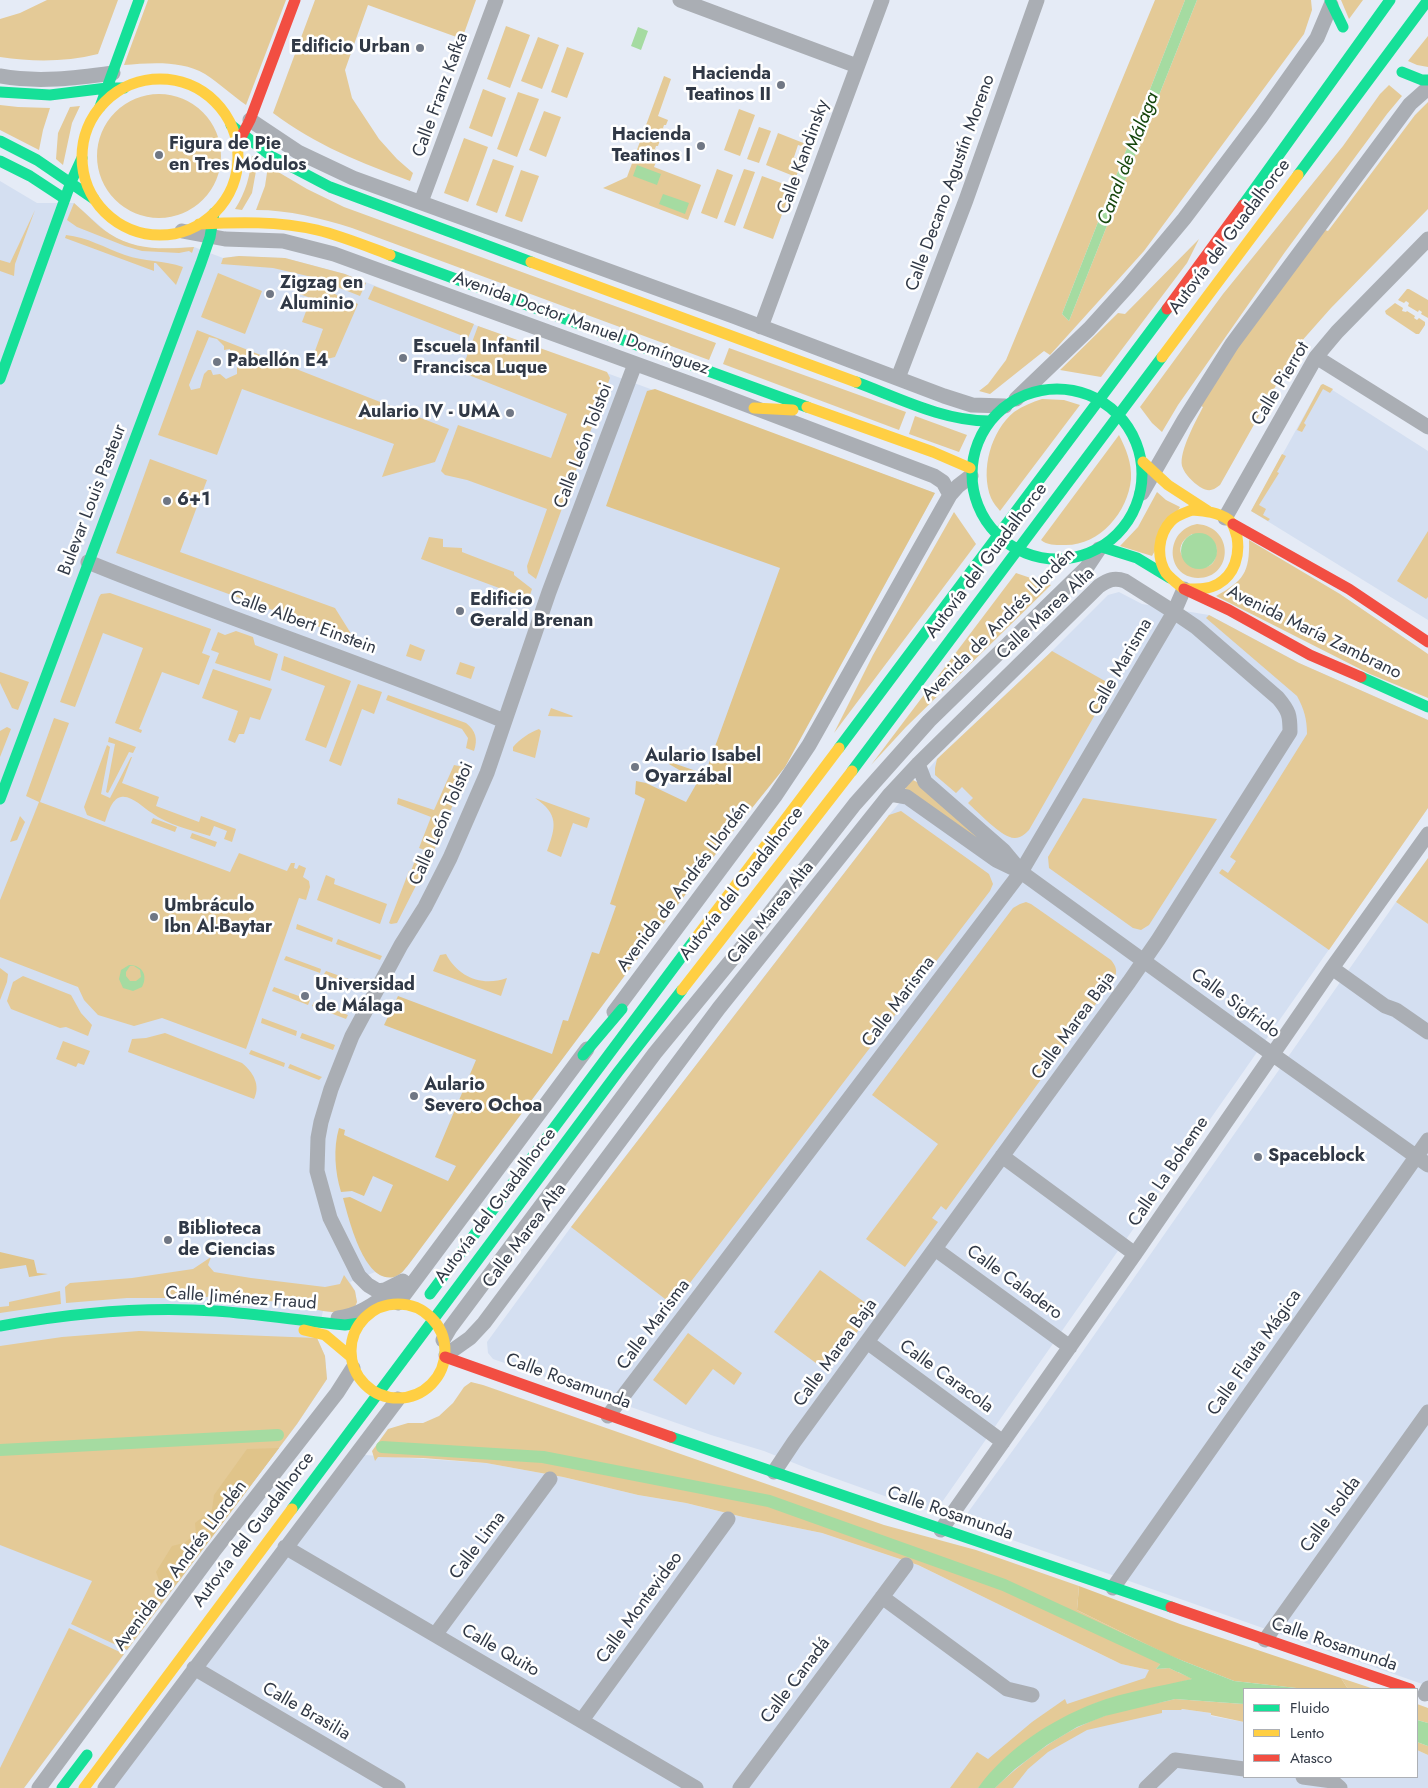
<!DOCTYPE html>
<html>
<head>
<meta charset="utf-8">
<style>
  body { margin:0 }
  #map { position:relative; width:1428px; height:1788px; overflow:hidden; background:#e5ebf6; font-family:Jost,sans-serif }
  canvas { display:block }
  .legend { position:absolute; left:1243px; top:1688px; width:175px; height:90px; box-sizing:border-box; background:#fff; border:1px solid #adb0b5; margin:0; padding:6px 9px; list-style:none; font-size:15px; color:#313946 }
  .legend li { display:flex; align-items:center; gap:10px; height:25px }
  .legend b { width:25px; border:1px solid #adb0b5 }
</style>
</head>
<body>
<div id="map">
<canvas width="1428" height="1788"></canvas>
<ul class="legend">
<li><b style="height:6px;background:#16e098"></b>Fluido</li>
<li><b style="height:6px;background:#ffcf43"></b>Lento</li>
<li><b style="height:6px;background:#f24e42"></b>Atasco</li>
</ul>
</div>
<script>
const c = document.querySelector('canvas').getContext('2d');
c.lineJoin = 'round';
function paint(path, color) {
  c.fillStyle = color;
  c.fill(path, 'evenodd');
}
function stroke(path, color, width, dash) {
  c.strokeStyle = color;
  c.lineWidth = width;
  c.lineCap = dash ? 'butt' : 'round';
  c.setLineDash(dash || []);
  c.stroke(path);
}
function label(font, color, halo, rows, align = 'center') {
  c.font = font + ' Jost,sans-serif';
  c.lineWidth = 5;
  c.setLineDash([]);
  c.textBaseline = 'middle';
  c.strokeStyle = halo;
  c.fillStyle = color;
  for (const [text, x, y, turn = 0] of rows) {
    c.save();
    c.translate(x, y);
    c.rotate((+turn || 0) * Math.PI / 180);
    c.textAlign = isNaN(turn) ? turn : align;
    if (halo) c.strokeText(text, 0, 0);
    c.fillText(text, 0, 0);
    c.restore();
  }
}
paint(new Path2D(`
  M0,181L37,203H74L109,234L123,241L138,246L154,249L194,247L223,258L239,256L285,258L345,274L478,326L935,493L785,767L727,839L409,1264L401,1274L395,1277H385L375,1272L350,1282L355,1291L357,1302L341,1313L323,1311L317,1338L325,1356L327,1379L297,1424L24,1788H0Z
  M1323,384L1428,451V620L1251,511L1321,385Z
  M1119,592L1142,604L1209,615L1299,663L1428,720V808L940,1505L930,1511L918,1508L809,1469L764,1451L711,1435L493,1359L488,1353L487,1342L571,1227L889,815L937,759L1052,651L1108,595Z
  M1396,902L1428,924V1686L961,1522L1037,1417Z
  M350,1454L486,1463L563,1477L638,1495L686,1503L743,1517L822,1533L918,1565L1121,1664L1149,1670L1182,1709L1211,1713V1716L1244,1722V1777H1417V1750L1428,1755V1788H101Z`), '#d4dff1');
paint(new Path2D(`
  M47,0H118L98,54C65,62 34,62 0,57V19L20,13Z
  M148,0H286L246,105C232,95 219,83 205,74C181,60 150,63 124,65Z
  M315,0H476L462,39L368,5L345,70L352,98L379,139L397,159L413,173L410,181C362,163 315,145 273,113Z
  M1155,0H1185L1062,314L1069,321L1197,0H1311L1312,10L1304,34L1144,251L1050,355L1044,351L990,394L979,391L988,384L1006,360Z
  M1341,0H1363L1349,19Z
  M506,26L530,35L510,88L487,79Z
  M1428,36V67L1417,65L1408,61Z
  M538,37L559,45L542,89L521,81Z
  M567,47L584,53L567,98L551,92Z
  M664,76L671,79L658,116L668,120L666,125H664L663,128L664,129L658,146H656L655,149L656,150L655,155L658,157L654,167L701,185L688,220L603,188L627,177Z
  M1389,85L1402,96L1387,114L1285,252L1178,405L1162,432L1152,423L1140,407L1223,294L1343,146L1380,94Z
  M483,89L506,98L492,137L469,128Z
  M518,92L539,99L517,157L497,149Z
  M97 156a62 62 0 1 1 124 0a62 62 0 1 1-124 0Z
  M1428,102V209L1331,308L1300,343L1220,485C1212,491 1209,492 1200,487C1193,482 1185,475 1182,466C1179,451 1196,421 1203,407L1199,405L1235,351L1325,230L1328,231L1415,115Z
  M0,105L18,107L50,108L43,130L39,150L0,130Z
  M80,106L72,123L63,165L56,159L58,133L70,107Z
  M739,109L755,115L740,156L724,150Z
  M544,111L561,117L546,157L529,150Z
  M759,127L771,131L759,163L747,159Z
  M778,133L806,144L805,147L798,145L794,157L802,161L796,177L766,165Z
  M464,138L488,147L468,202L444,193Z
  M252,156L258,160L252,193L242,210L235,209C246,192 250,176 252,156Z
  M493,159L514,166L497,213L476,205Z
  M268,166L307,189L344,207L716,343L709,360L352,228C320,218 289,210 256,210L265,186Z
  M717,169L733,175L717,219L701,213Z
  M744,169L755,172L735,226L724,222Z
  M521,170L539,176L522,222L505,216Z
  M762,176L792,187L773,239L743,228Z
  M74,203C86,213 97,226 110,234C136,251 165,249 194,247L192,253L189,251L179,253L142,251L125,246L77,227L67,220Z
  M35,210L15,264L14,276L0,271V260L10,263Z
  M66,235C87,237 105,248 125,255C144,262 164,260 183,267L176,285L156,263H154V271L65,238Z
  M1199,239L1187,263L1101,377L1060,370L1118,313L1125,314Z
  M239,256L285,258L345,274L366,283L360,296L312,277L273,268L221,264L223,258Z
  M218,273L262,291L245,334L201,317Z
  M281,275L321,288L358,304L335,357L319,361L312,359L323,329L302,322L311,298L299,294L301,287L279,279Z
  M374,286L474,324L468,338L368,299Z
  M1407,289H1409L1428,300V318L1421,314L1422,312L1419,310L1418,312L1408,306L1409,303L1406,301L1404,303L1398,300Z
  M1395,303L1403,308L1402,311L1406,312L1407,311L1415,316L1414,318L1417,320L1419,318L1425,322V325L1419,334H1416L1386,314L1385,311Z
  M478,326L607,372L610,378L536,579L528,573L527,566L547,509L467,480L445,475L441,471L458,425L551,458L567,414L461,372Z
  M197,330L449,429L435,462L382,477L394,444L242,389L217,455L158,435ZM209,337L217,339L224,346V350L230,349L232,356L230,358L237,365V374L226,379L220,374L213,375L211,370H208L204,374L200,388L191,390L189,385Z
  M729,348L906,412L899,430L723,364Z
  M1323,384L1333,389L1330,393L1323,389L1304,423L1306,425L1302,432L1297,430L1321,385Z
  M1042,399L1064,400L1080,405L1000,511C997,507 993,503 991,498C980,470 991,431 1014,412C1023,406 1032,402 1042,399Z
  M915,416L967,435L959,452L909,434Z
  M1119,435C1126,449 1132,463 1131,479C1128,513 1098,547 1063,545C1055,545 1047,545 1041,540Z
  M1282,454L1286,456L1277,472L1279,473L1259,505L1266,509L1263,515L1270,519L1268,521L1251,511Z
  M150,459L207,480L180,552L335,608L355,640L116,553Z
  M1157,492L1166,500L1180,507L1152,556L1120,546L1138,527Z
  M954,512L976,544L834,733L873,655Z
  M1197,524C1235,527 1233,578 1198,578C1165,577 1164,530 1197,524ZM1192,534L1216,545C1222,591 1154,556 1192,534Z
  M1428,531V597L1426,599L1397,581Z
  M429,537L443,539V547L462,548V552L514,572V575L532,589L530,595L527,594L526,598L421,559Z
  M1249,540L1340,594L1428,654V698L1370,674L1216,596C1243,581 1250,573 1249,540Z
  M1016,573L1051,585L906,727L871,765Z
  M110,593L211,629L202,653L210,656L199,685L162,672L139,729L142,730L141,733L115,723L143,648L103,633L75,707L60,702L99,597L101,594Z
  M1209,615L1299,663L1428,720V808L1329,950L1219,873L1222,869L1228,873L1236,861L1230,857L1307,734C1307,719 1304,709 1297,696L1206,618Z
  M236,631L253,637L255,645L278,654L270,681L215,663L219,653L211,650L218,632L225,635Z
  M410,644L425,650L421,661L406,656Z
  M1052,651L1112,685L1029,830C1025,834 1021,838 1015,838C1003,839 977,811 968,803L973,798L962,787L956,793L935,775V768L937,759Z
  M284,656L351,681L326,748L305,740L325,686L281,670Z
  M460,662L475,667L471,679L456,674Z
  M213,669L272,689L260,720L250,717L244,734H239L235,743L228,740L238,711L202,698Z
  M0,672L29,682L18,710L12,708L0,683Z
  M358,684L382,692L374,714L362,709L341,766L329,761Z
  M388,695L466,723C476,731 478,739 474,751L466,748L468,738L462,729L386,700Z
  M551,708L573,716L572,717L548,716Z
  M54,718L69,723L40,802L230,872L239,853L287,871L291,863H295L294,868L297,869L299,865L306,868L303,877L309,881L310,887L306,900L299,898L246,1049L162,1018L134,1026L98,1015L84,1000L78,987L0,957V900L39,802L26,796Z
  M7,727L11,729L0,757V731Z
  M539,729L541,731L535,758L513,751V747C521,738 529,733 539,729Z
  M109,737L136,747L133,753L129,752L108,793L106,792L115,744L108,742Z
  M107,745L110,747L101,794L110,798L131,757H132L122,783L159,797L156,806L199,822L201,816L236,829L232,842L224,839L227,831L214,826L210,836C191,830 168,825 152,813C143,808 132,795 121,797C111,799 108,814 105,822L87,815L84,807Z
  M454,765L468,768L433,853L419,848L431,817L397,804L398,798L434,810Z
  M913,780L917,782L996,851L906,791L905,787Z
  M535,798L590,818L587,828L573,823L561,857L547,851C556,827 559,814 535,798Z
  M1083,798L1217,819L1149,925L1141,930L1133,928L1049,868L1048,857Z
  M901,811L989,874L993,884L990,891L673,1305L571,1227L889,815Z
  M20,816L25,822L17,840L10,842Z
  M153,818L177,827L175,832L151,823Z
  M192,833L217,842L215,847L190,838Z
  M417,855L429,860L397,923L391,924L389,923L409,871H411Z
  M1428,858V924L1396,902Z
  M326,875L335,879L334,884L387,904L380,924L317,900Z
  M1026,902L1031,904L1111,960C1116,966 1118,971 1114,979L946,1210L941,1206L932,1218L938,1222L905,1267L866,1239L938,1144L872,1095L1013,908L1020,904Z
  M297,924L333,938L332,942L296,929Z
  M338,939L382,956L380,960L336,944Z
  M446,954C458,977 482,987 507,978L501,996L433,971L440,955Z
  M286,956L321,969L320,973L284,960Z
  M0,968L8,974L7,982L0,1000Z
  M326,971L365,985L363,990L324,974Z
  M23,976L71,995L81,1013L92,1025L88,1036L66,1027L60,1028L11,1009L7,1001L13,982Z
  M274,987L310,1000L308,1005L272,991Z
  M314,1002L348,1015L346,1019L312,1006Z
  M262,1018L297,1031L296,1036L261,1023Z
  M165,1033L242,1063C253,1072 261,1085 254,1099L128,1052L132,1039L146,1038Z
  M302,1033L335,1045L333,1050L300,1038Z
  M63,1041L90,1051L84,1065L78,1063L76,1067L56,1059Z
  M251,1050L285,1063L284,1067L249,1054Z
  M290,1064L322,1077L319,1080L288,1068Z
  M211,1257L208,1265L214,1272L251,1278L325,1287L340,1284L344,1275L355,1291L357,1302L355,1307L341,1313L323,1311L280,1302L212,1296L201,1298H127L66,1303L65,1287L70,1283L132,1278L193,1269Z
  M820,1270L874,1309L828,1372L774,1332Z
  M60,1291L61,1304L0,1313V1307L9,1306V1302Z
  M139,1331L317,1338L325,1356L327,1379L297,1424L127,1650L71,1624L92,1581L0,1545V1346L62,1337Z
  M688,1333L742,1373L734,1385L713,1369L686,1405L653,1380Z
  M471,1382L483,1385L884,1525L976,1550L1079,1586L1077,1610L1168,1655L1156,1669L1169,1668L1193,1679L1096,1703L1062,1719L1000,1763L978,1788H950L977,1752L988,1759L1032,1722L1065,1699L1067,1704L1145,1678L1149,1670L1121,1664L918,1565L822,1533L743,1517L686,1503L638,1495L563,1477L486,1463L423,1458L378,1457L375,1461L372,1451L388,1429L408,1423H423L439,1416L453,1403L464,1387Z
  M69,1628L124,1654L24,1788H0V1768Z
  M1341,1678L1374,1689H1348Z
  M1175,1699L1244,1704V1722L1211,1715V1713L1182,1709L1181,1710H1162V1713L1087,1730L1048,1752L1028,1769L1013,1788H995C1027,1758 1062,1731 1104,1716C1126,1708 1151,1705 1175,1699Z
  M1417,1704L1428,1708V1723L1417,1720Z
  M1417,1742L1428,1746V1755L1417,1750Z`), '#e4ca97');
paint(new Path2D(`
  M655,389L935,493L785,767L727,839L409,1264C405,1269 401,1275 394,1277C364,1284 349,1219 343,1198L350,1197L381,1212L393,1185L373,1176L364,1196L352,1191L341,1192C335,1172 333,1148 339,1128L345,1130L344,1135L448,1181L456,1166L435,1157L476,1060L384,1025L398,996L552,1054L563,1020L568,1021L592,952L599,954L616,906L610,904L645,799L635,794L636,781L646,783L686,802L698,781L669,764L670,762L705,774L780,568L606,506L647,391Z
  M0,1252L34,1260L37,1273L48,1274L29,1277L26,1265L0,1269Z
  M279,1448L178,1582L160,1583L156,1572L172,1546L184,1543L196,1534L195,1523L212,1510L214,1495L247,1449Z
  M1079,1586L1180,1624L1341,1678L1348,1689H1305L1234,1681L1168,1655L1077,1610Z`), '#e0c48a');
paint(new Path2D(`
  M1185,0H1197L1069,321L1062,314Z
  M638,27L648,31L641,50L631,46Z
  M637,165L661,174L657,185L633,176Z
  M663,194L689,203L685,214L659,204Z
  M1181 551a18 18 0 1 1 36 0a18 18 0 1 1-36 0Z
  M129,965C143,965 148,976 142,987L133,991L123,988L119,979L121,970ZM130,966H134L140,970L141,977L136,981H130L126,976V972Z
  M1168,1655L1234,1681L1305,1689H1244V1704L1175,1699L1105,1716L1077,1727L1047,1745L1015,1769L995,1788H978C1006,1749 1051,1720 1095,1703C1124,1692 1161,1686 1192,1679L1170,1668L1156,1669Z
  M1417,1720L1428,1723V1746L1417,1742Z`), '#a5dba1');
stroke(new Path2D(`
  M382,1447L543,1457L769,1501L1004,1585L1179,1666
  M0,1450L278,1435`), '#a5dba1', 12);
stroke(new Path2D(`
  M680,0L857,66
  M0,76C38,83 76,78 113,73
  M250,120L298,152L353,178L733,316L944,396L972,405L1005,406
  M421,202L496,0
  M182,231L225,239L283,241L334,254L705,389L934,476L943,482L950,495
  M761,327L882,0
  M1316,357L1428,427
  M898,378L966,200L1037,0
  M1016,399L1089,329L1128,286L1184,219L1261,117L1317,38L1331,5
  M1142,493L1184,420L1232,344L1410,104L1428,88
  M1225,518L1316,357L1337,332L1428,239
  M88,562C225,618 367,664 504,721
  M918,764L925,782L1004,851L1019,869
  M890,794L907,797L996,860L1021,872L1272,1054L1428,1165
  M1332,968L1385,1006L1396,1010L1428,1032
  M614,1012L775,796L809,745L950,495L958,486L971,476
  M1002,1156L1135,1254
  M935,1249L1070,1347
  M403,1281L385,1290L378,1291L368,1285L359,1276L330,1218L317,1171L318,1138L321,1122L331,1089L352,1036L401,945L425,907L450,858L487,773L549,592L635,364
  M398,1303L587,1049
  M338,1318C358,1316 377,1303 392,1290
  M443,1340L450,1328L655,1053L766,918L855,804L929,721L1087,567L1099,549
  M867,1342L1003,1442
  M446,1355L470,1338L484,1323L719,1008L890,794L918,764L1099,586C1108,580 1114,577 1125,581L1174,612L1196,627L1278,698C1289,711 1290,715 1290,732L1158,940L1129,982L794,1442L774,1472
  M608,1416L1021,872L1174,612L1184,589
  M941,1530L1135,1254L1332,968L1428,834
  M285,1547L696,1788
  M1113,1588L1428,1140
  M882,1597L1007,1689L1032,1695
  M435,1635L550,1479
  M1265,1640L1428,1412
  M194,1668L398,1788
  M1425,1694L1428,1688
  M582,1720L728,1519
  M1303,1777L1332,1781L1340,1788
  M39,1788L213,1552L337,1393L353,1368
  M105,1788L398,1399
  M740,1788L906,1565
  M1146,1788L1175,1760L1244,1769`), '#aaaeb4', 15);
stroke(new Path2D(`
  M1330,0L1343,27
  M1402,72L1422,80H1428
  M0,92L50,95L107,88H124
  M100,107L139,0
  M231,125L271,156L330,187L531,262
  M0,141L37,160L94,199
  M0,161L30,176L65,199
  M1298,175L1428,0
  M1243,205L1390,0
  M390,255L807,407
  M0,379L71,182L82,158
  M856,382C899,398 943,421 989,421
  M972 474a85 85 0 1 1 170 0a85 85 0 1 1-170 0Z
  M1102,547L1137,558L1170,578
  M1361,677L1428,707
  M839,748L1167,309
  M852,771L1162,357
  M0,799L201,263L210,237L214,213
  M583,1055L622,1009
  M430,1294L695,939
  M0,1326C71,1313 144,1306 216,1311C259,1314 302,1321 345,1325L360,1323
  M671,1437L1171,1607
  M292,1509L618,1072L682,990
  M62,1788L87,1755`), '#16e098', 11);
stroke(new Path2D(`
  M82 157a78 78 0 1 1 156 0a78 78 0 1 1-156 0Z
  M199,224C239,222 278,221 317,230C342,236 366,246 390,255
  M531,262L856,382
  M1162,357L1298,175
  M807,407L933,452L970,468
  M754,408L793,410
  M1143,462L1168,485L1208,511
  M1192,510C1205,511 1218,512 1229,520C1234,524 1235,531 1237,537C1240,555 1235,574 1218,584C1208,590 1195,589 1184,589C1178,584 1171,579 1166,573C1156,557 1158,535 1171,521C1177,515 1184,513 1192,510Z
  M695,939L839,748
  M682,990L852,771
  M351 1351a47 47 0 1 1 94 0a47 47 0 1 1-94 0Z
  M304,1330L325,1335L350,1356
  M84,1788L292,1509`), '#ffcf43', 11);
stroke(new Path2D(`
  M237,145L250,120L295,0
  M1167,309L1243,205
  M1233,524L1349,589L1428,642
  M1184,589L1229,610L1310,655L1361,677
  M445,1357L671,1437
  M1171,1607L1410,1689`), '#f24e42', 11);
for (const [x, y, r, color] of [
  [420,48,5,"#707784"],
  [781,85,5,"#707784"],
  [701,146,5,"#707784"],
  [159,155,5,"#707784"],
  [270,294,5,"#707784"],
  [403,358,5,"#707784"],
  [217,362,5,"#707784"],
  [510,413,5,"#707784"],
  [167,501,5,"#707784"],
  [460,611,5,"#707784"],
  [635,767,5,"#707784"],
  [154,917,5,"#707784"],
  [305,996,5,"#707784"],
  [414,1096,5,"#707784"],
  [1258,1157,5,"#707784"],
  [168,1240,5,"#707784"]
]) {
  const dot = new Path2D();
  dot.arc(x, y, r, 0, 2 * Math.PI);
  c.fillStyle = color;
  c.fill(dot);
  stroke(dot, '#fff', 2);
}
label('bold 18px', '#313946', '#fff', [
  ["Edificio Urban",410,48,"right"],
  ["Hacienda",771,75,"right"],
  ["Teatinos II",771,96,"right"],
  ["Hacienda",691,136,"right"],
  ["Teatinos I",691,157,"right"],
  ["Figura de Pie",169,145],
  ["en Tres Módulos",169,166],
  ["Zigzag en",280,284],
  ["Aluminio",280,305],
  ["Escuela Infantil",413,348],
  ["Francisca Luque",413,369],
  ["Pabellón E4",227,362],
  ["Aulario IV - UMA",500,413,"right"],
  ["6+1",177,501],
  ["Edificio",470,601],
  ["Gerald Brenan",470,622],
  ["Aulario Isabel",645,757],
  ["Oyarzábal",645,778],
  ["Umbráculo",164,907],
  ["Ibn Al-Baytar",164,928],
  ["Universidad",315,986],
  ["de Málaga",315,1007],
  ["Aulario",424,1086],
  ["Severo Ochoa",424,1107],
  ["Spaceblock",1268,1157],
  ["Biblioteca",178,1230],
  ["de Ciencias",178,1251]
], 'left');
label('18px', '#313946', '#fff', [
  ["Calle Franz Kafka",441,95,-70],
  ["Calle Kandinsky",804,157,-70],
  ["Calle Decano Agustín Moreno",951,183,-70],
  ["Autovía del Guadalhorce",1230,237,-53],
  ["Avenida Doctor Manuel Domínguez",581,324,20],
  ["Calle Pierrot",1281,384,-59],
  ["Calle León Tolstoi",584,446,-69],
  ["Bulevar Louis Pasteur",93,500,-69],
  ["Autovía del Guadalhorce",987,561,-53],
  ["Calle Marea Alta",1046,614,-43],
  ["Calle Albert Einstein",303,623,20],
  ["Avenida de Andrés Llordén",999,625,-45],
  ["Avenida María Zambrano",1314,633,26],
  ["Calle Marisma",1121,667,-60],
  ["Calle León Tolstoi",442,824,-66],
  ["Autovía del Guadalhorce",742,884,-52],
  ["Avenida de Andrés Llordén",684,887,-53],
  ["Calle Marea Alta",771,913,-51],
  ["Calle Marisma",899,1002,-53],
  ["Calle Sigfrido",1235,1004,36],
  ["Calle Marea Baja",1074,1026,-54],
  ["Calle La Boheme",1169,1172,-56],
  ["Autovía del Guadalhorce",496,1206,-53],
  ["Calle Marea Alta",525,1236,-53],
  ["Calle Caladero",1014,1283,36],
  ["Calle Jiménez Fraud",241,1299,4],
  ["Calle Marisma",654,1325,-53],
  ["Calle Marea Baja",836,1353,-54],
  ["Calle Flauta Mágica",1255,1353,-55],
  ["Calle Caracola",946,1377,36],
  ["Calle Rosamunda",568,1382,20],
  ["Calle Rosamunda",950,1514,19],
  ["Calle Isolda",1331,1515,-54],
  ["Autovía del Guadalhorce",254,1530,-53],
  ["Calle Lima",478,1546,-53],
  ["Avenida de Andrés Llordén",181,1566,-53],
  ["Calle Montevideo",640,1608,-54],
  ["Calle Rosamunda",1334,1645,19],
  ["Calle Quito",500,1651,30],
  ["Calle Canadá",796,1681,-53],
  ["Calle Brasilia",306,1712,30]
]);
label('italic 19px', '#16470d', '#fff', [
  ["Canal de Málaga",1129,159,-69]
]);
</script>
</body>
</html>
